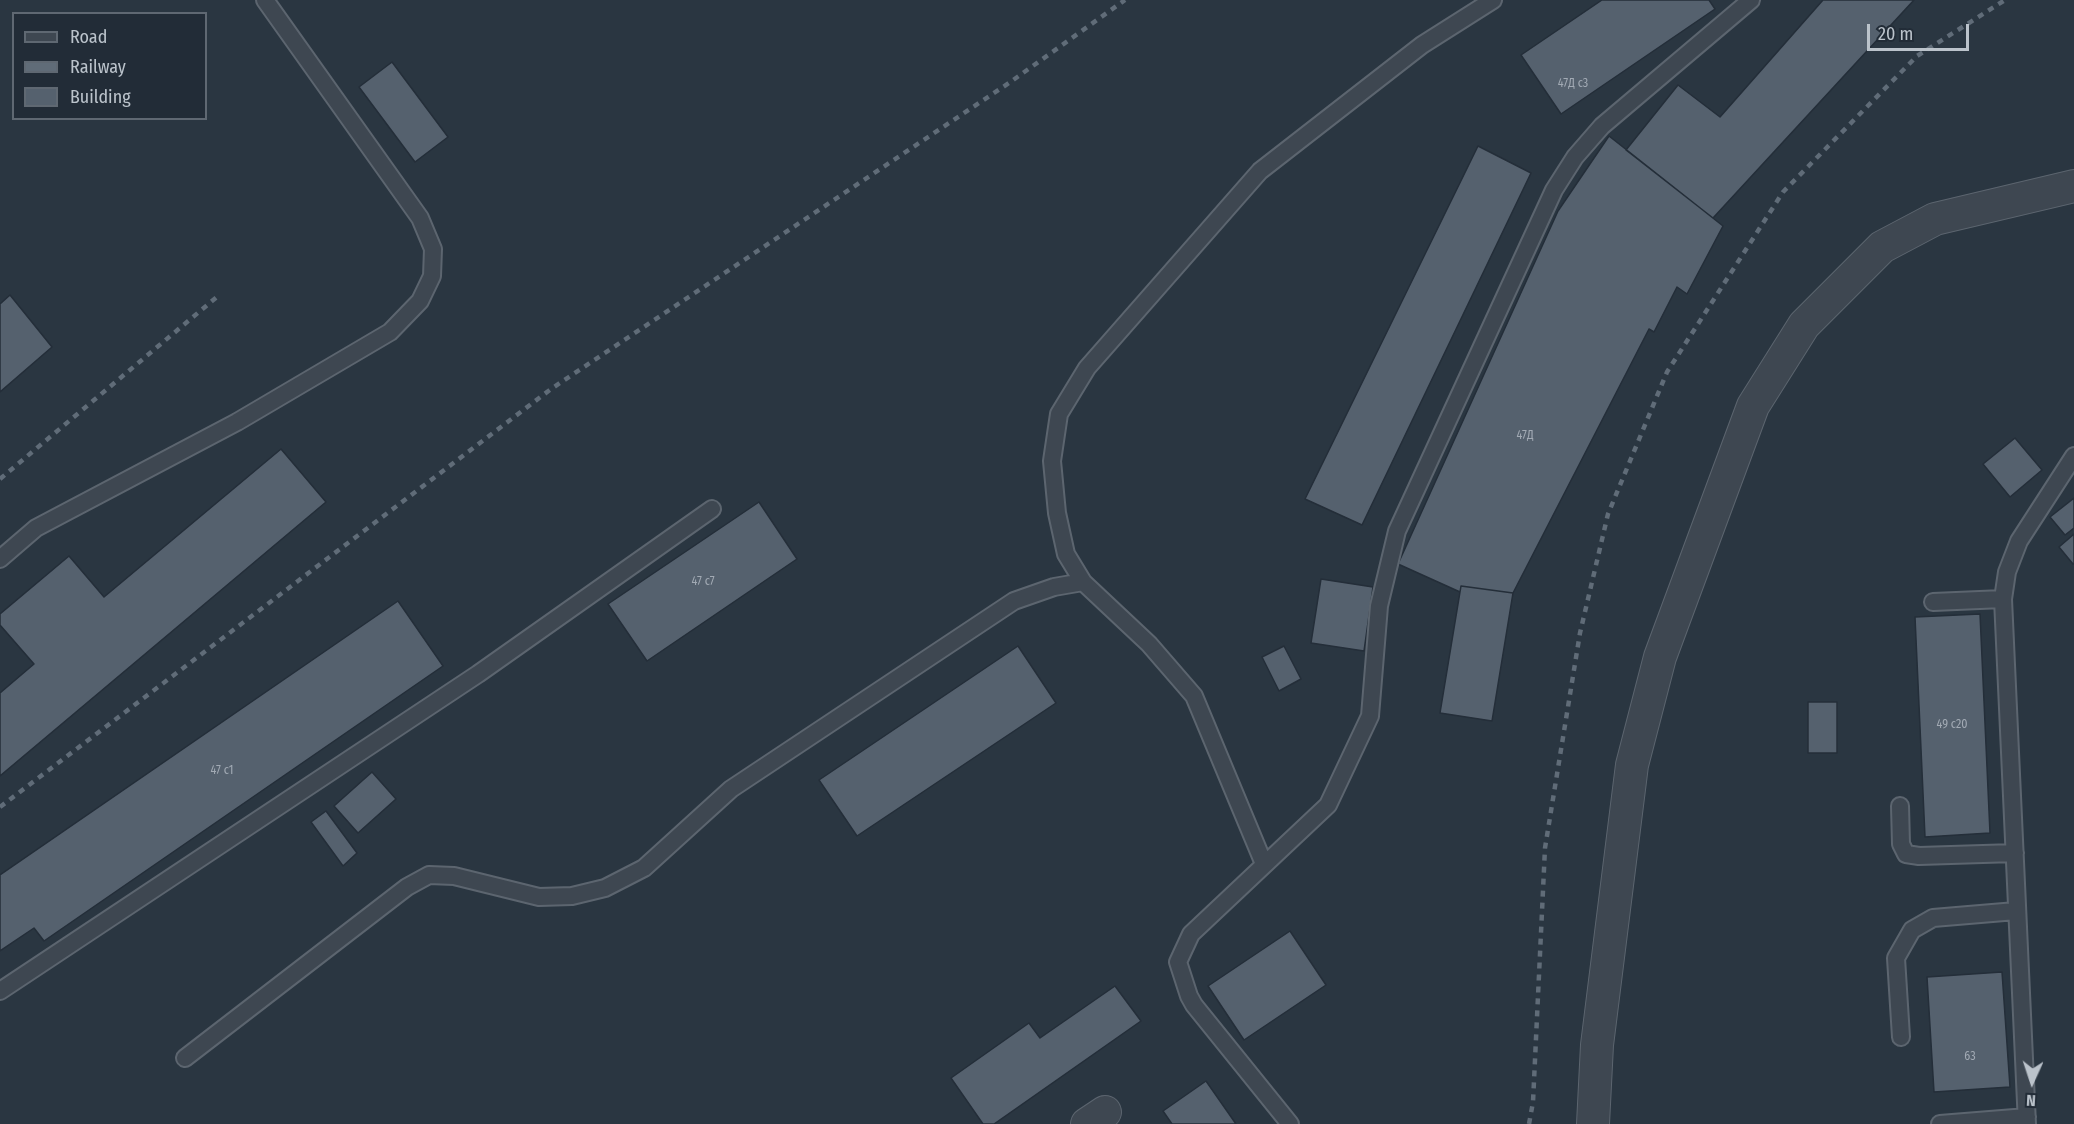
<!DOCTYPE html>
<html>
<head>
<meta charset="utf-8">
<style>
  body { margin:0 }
  #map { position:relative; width:2074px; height:1124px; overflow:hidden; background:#2a3641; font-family:"Fira Sans Condensed",sans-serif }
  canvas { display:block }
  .legend { position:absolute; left:12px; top:12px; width:195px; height:108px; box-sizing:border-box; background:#222c37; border:2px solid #5f6872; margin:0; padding:8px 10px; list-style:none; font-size:18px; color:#bbc3cb }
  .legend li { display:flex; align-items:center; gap:12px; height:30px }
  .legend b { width:30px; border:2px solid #5f6872 }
  .north { position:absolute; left:2002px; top:1052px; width:60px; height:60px; -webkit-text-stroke:4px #222c37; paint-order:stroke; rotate:183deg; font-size:16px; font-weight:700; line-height:24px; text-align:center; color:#bbc3cb }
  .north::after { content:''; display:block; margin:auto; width:21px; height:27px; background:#bbc3cb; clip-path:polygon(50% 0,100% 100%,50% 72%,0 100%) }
  .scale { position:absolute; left:1867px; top:24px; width:102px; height:27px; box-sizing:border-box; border:3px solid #bbc3cb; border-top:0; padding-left:8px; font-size:18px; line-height:21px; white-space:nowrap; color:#bbc3cb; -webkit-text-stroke:4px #222c37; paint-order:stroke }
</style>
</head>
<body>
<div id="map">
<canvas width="2074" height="1124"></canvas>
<ul class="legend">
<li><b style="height:8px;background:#3e4751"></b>Road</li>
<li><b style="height:8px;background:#606c78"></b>Railway</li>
<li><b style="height:16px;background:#55616e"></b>Building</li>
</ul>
<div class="north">N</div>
<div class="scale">20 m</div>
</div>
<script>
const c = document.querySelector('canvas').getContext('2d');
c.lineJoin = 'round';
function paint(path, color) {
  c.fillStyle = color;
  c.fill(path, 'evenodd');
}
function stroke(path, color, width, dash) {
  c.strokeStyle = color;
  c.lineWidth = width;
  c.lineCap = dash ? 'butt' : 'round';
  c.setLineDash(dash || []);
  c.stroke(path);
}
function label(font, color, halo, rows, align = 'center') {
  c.font = font + ' "Fira Sans Condensed",sans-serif';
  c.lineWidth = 4.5;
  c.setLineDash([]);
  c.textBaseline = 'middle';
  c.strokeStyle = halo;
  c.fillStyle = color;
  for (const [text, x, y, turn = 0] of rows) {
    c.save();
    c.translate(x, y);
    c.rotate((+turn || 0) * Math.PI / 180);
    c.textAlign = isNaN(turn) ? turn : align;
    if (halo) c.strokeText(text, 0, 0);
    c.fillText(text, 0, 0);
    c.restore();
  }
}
const building = new Path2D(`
  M1602,0H1709L1715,9L1561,114L1521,55Z
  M1823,0H1914L1713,218L1626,150L1678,85L1720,117Z
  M392,62L448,137L415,162L359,87Z
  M1609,136L1723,226L1687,294L1677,287L1654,332L1649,329L1513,593L1461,586L1460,592L1398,564L1558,211Z
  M1478,146L1531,173L1362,525L1305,499Z
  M10,295L52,347L0,392V304Z
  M2015,438L2042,470L2010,497L1983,464Z
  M281,449L326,502L0,776V693L34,664L0,625V614L69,556L104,597Z
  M2074,498V528L2065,535L2050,517Z
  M759,502L797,559L647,661L608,604Z
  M2074,534V564H2073L2059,547Z
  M1321,579L1373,587L1364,651L1311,643Z
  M1461,586L1513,593L1492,721L1440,713Z
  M398,601L443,666L44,941L34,928L0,951V875Z
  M1980,614L1990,833L1925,837L1915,617Z
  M1018,646L1056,703L857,836L819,780Z
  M1284,646L1301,679L1279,691L1262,657Z
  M1808,702H1837V753H1808Z
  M372,772L396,799L358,833L334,806Z
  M326,811L357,853L343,866L311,822Z
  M1290,931L1326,985L1244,1040L1208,986Z
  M2002,972L2010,1087L1934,1092L1927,977Z
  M1115,986L1141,1021L994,1124H983L951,1078L1029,1023L1040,1038Z
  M1206,1081L1236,1124H1172L1163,1111Z`);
paint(building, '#55616e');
stroke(building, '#242e39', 1.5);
const service = new Path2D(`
  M0,559L36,528L237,422L390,332L420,301L432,276L433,249L420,218L265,0
  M1933,602L2003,599
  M1900,806L1901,844L1906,854L1919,856L2015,853
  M1264,864L1194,696L1149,644L1083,582L1066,554L1057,513L1052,461L1059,414L1087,368L1260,171L1422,45L1493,0
  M0,991L478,674L712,509
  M1901,1037L1896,958L1912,930L1933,918L2016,911
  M185,1058L407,887L429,875L454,876L539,897L572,896L605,888L644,868L731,789L1014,601L1054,587L1083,582
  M1290,1124L1194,1005L1189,996L1178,962L1191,934L1328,805L1370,716L1379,606L1397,531L1554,190L1575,157L1602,126L1751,0
  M1940,1124L2027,1117
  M2027,1124L2003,599L2007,572L2019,541L2074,456`);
const minor = new Path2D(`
  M1087,1124L1105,1112
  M1593,1124L1597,1045L1632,765L1660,657L1753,406L1804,325L1882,247L1935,219L2074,186`);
stroke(service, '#5c656f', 20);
stroke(minor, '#5c656f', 34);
stroke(service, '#3e4751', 16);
stroke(minor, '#3e4751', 32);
stroke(new Path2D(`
  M0,479L218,296
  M0,807L551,389L1009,83L1125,0
  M1529,1124L1533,1102L1545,848L1580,633L1608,514L1667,372L1783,192L1917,56L2005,0`), '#606c78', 4.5, [6, 6]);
label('12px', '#a2aab4', null, [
  ["47Д с3",1573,84],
  ["47Д",1525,436],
  ["47 с7",703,582],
  ["49 с20",1952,725],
  ["47 с1",222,771],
  ["63",1970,1057]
]);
</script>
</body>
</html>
